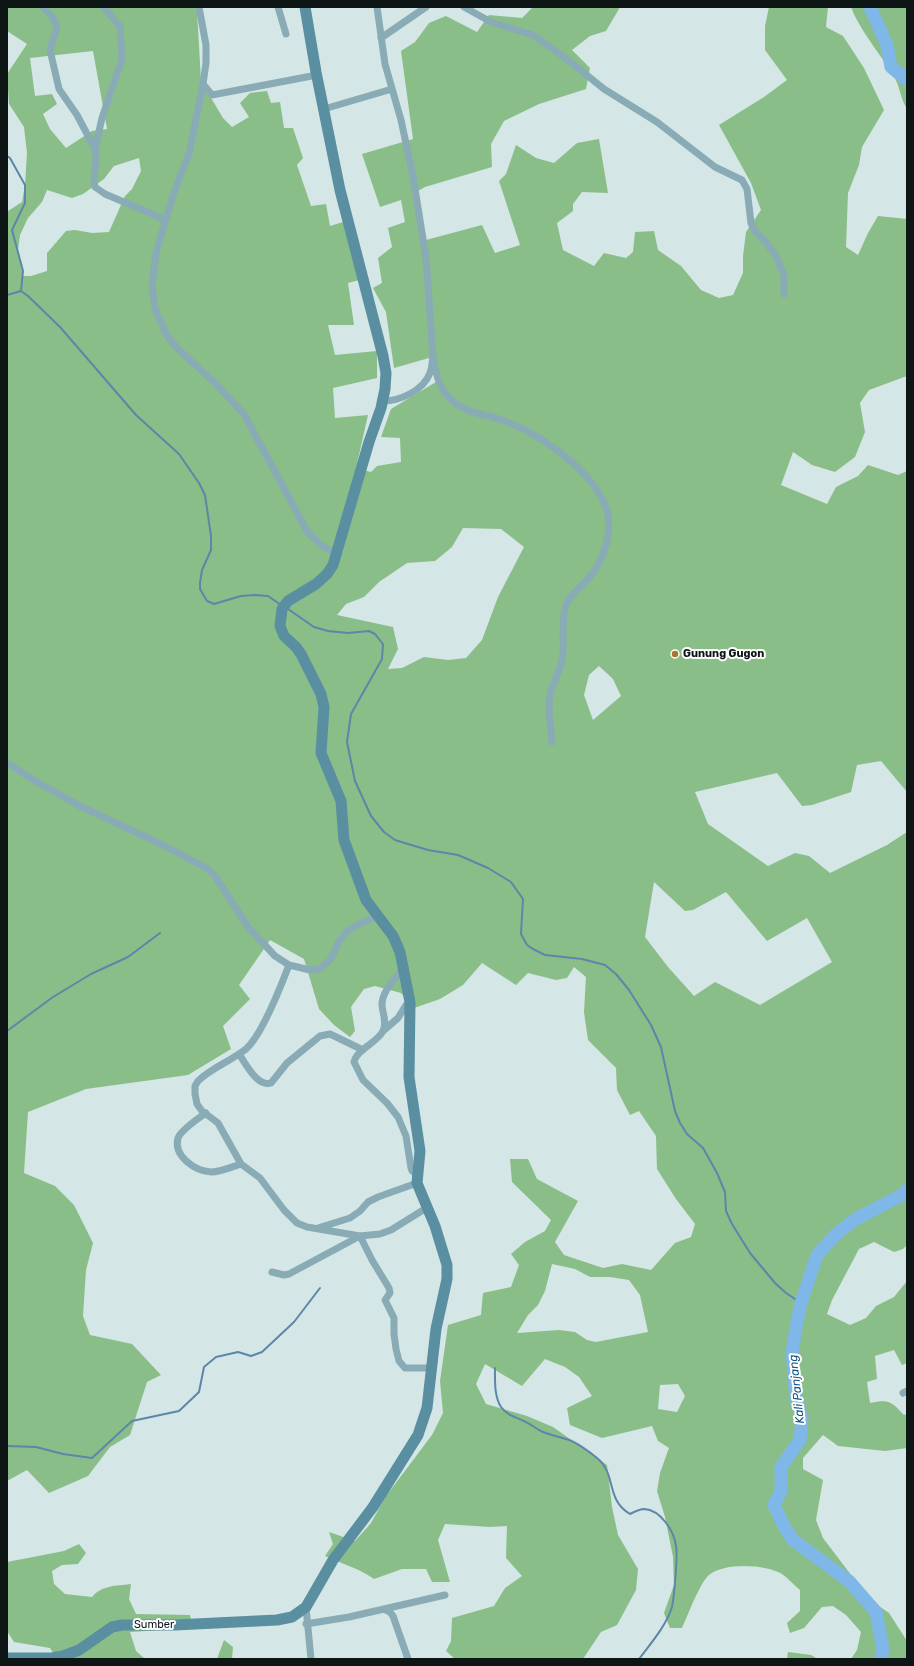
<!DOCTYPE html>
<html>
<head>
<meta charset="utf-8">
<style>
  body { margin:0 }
  #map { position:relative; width:914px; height:1666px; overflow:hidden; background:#d4e6e5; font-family:Rubik,sans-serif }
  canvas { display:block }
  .frame { position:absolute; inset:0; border:8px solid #0e1515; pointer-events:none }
</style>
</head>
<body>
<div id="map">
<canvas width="914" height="1666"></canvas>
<div class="frame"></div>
</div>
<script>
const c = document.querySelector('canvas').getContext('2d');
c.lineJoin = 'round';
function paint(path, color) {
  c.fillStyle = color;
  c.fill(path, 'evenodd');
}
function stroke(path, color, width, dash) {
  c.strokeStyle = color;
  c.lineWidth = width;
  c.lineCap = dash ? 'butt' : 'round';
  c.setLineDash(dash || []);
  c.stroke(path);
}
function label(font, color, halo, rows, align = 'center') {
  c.font = font + ' Rubik,sans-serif';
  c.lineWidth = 4;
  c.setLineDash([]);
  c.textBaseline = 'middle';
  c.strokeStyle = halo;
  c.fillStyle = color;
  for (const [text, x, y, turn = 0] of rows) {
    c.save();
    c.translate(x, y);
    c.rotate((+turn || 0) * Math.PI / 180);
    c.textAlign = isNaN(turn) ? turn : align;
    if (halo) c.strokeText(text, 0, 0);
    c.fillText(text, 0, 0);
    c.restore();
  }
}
paint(new Path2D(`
  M7,7H195L197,11L201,81L223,118L232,127L249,117L240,103L250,93L267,91L271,103L280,102L284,128H293L303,158L297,165L311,206L326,204L330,226L343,222L359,280L348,283L354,325H328L335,355L377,351V378L333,388L335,418L368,415L356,468L371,472L377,466L401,462L400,438L381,437L391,409L436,382L429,358L394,368L386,312L373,288L382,283L378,258L392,247L388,228L405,222L401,200L380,207L362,154L413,139L401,51L415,42L429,23L446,16L477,32L489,15L522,18L533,7H619V9L606,31L590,36L572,50L590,68L586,89L539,104L504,121L491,144L492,167L425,187L416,192L426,240L482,225L495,253L520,245L499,181L506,174L516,145L536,158L554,163L577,143L599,139L608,193L582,192L573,204V211L557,223L563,250L594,266L604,253L626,258L633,252L635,232L654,231L658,250L681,266L701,290L719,298L733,295L743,273V256L746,232L761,210L751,183L719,125L764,97L787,80L765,50V26L769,7H828L826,27L843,36L864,68L884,110L862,147L859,165L848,193L846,247L858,255L868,233L878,216L907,219V376L869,390L860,403L865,432L855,457L835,472L812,465L793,452L781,485L827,504L836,487L858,476L868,465L898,475L907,471V792L881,761L857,765L851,792L812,805L802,806L777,773L695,792L708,824L768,866L795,853L809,856L830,873L887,845L907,832V1245L903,1249L894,1252L874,1242L859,1249L832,1300L827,1314L850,1325L866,1318L876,1306L894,1297L907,1281V1363L902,1365L894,1350L875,1356L877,1379L867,1382L870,1403C889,1399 891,1401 904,1415L907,1414V1448L885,1451L838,1446L823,1435L803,1458V1469L823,1480L816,1520L823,1538L861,1588L876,1604L889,1613L907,1641V1659H851L857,1650L861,1632L846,1615L833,1606L822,1607L804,1628L790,1633L787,1623L800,1611V1590C794,1585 788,1578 782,1574C766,1564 722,1562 708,1576C699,1585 688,1615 682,1628H670L664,1613L674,1585L673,1557L665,1517L657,1491L660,1473L669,1448L658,1441L652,1426L602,1438L570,1425L567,1408L592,1396L579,1377L565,1367L545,1359L522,1386L485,1364L476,1384L486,1404L527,1416L553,1427L607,1465L612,1507L618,1535L638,1569L636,1590L617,1625L601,1632L583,1659H455L446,1651L451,1641L452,1618L494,1606L505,1588L522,1576L506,1558L507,1526L490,1527L445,1524L438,1540L450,1582H432L426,1569H402L374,1579C359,1568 342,1564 325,1556L333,1544L329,1532L355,1541L371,1523L386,1496L432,1435L443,1413L440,1381L448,1325L481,1315L483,1293L511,1287L519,1265L511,1254L525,1242L545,1231L551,1220L512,1182L510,1159H528L537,1179L578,1201L555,1242L564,1255L603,1268L622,1264L651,1270L675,1243L691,1237L695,1224L676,1199L657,1169L656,1136L639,1111L630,1115L617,1090L616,1068L588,1040L584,1012L586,977L574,967L567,978L556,980L528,973L516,985L482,963L463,985L440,999L414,1008L401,993L375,986L364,989L351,1007L355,1031L350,1037L334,1025L319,1009L304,959L270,940L239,985L250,999L223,1026L231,1049L188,1075L86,1089L28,1112L24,1173L55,1186L74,1205L93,1243L86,1270L83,1316L90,1335L132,1344L161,1375L147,1382L130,1435L110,1447L88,1476L49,1493L27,1470L7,1481V210L8,211L22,202L25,185L27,153L24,127L9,104L7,74L27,44L7,31ZM93,51L107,129L92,131L66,148L50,129L43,114L57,104L52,94L35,96L30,58ZM139,158L141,171L132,189L125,196L109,232L92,233L75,230L66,231L47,253V271L31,276H23L18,250L20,235L28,218L42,202L47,190L72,198L83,194L104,179L114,166ZM463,528L501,529L524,547L498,597L482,640L466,658L448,660L424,657L402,668L388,669L398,649L393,627L337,615L346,604L364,597L379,582L407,563L435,561L452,547ZM599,666L613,679L621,696L593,720L584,695L589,675ZM654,882L685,911L693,910L726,892L767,941L807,918L832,962L760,1005L715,982L694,996L668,967L645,937ZM552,1264L575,1269L590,1277H610L629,1280L640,1295L648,1332L596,1342L587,1340L575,1332L559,1330L517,1333L528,1315L538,1305L545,1291ZM678,1384L685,1396L677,1412L658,1409L660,1385Z
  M851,7H907V109C900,98 900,85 893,75C881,55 859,29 851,7Z
  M79,1544L86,1553L78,1564L62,1565L52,1571L54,1584L65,1594L92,1597C102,1585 116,1586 131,1584L129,1599L136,1614L190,1615L193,1628L130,1632L136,1651L145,1659H57L50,1648L14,1642L7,1631V1562L64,1551Z
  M224,1640L233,1647L232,1659H217Z
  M788,1652L811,1655L818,1659H787Z`), '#8abe88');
stroke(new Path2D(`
  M7,156L10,158L25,185V203L12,230L23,271L21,291
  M7,295L21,291L28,296L60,327L136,415L179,454L199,483L205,495L211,536V550L202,570L200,583V589L207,601L214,604L241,596L255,595L268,596L281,605
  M288,609L314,627L328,631L348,633L369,631L375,634L383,644L382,659L351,714L347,742L355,781L371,816L384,832L395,840L428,850L458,855L488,868L511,882L523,899L521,934L527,945L533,949L545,955L582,959L605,965L616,974L629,990L651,1025L661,1047L675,1111L680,1123L687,1134L703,1148L717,1173L725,1192L726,1211L732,1224L750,1253L775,1283L786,1293L801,1303
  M7,1031L53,997L91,974L128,957L160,933
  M495,1368C495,1380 494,1396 501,1407C507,1415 515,1417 524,1421C531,1424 536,1429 543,1432C551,1435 560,1437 569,1440C576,1442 591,1453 597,1458C617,1474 605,1499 630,1514C634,1512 640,1509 644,1509C661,1510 674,1531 676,1546C678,1554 674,1598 672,1607C666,1626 651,1643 639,1659
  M7,1446L36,1447L63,1454L92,1458L132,1421L179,1411L199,1392L204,1367L216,1357L238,1352L251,1356L262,1352L294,1322L320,1288`), '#5d86a9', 2);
stroke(new Path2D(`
  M870,7L887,45L891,67L907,80
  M881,1659L883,1649L876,1612L849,1581L793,1540L784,1526L774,1505L781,1491V1467L800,1440L802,1419L796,1398L792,1353L796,1327L801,1303L817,1255L835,1235L854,1220L900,1196L907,1190`), '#7fb7e9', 13);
stroke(new Path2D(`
  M43,7L53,18L57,26L50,50L59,89L77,115L95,149C99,162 91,175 95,187L105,194L166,220
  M199,7L206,45V63L203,84L189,154L174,192L156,253L152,285L155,309L166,334L176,347L216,384L244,414L308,533L321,545L337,554
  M278,7L286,34
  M377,7L385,64L401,120L413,176L426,258L433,357C432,362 432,368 430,373C423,391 400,401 382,401
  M464,7L491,22L533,35L568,60L604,89L657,122L715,167L742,180L747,189L751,223L754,230L765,241L776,256L784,275V294
  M381,38L426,7
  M203,84L212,95L317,75
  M324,109L392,89
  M95,149L102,118L122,59L120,26L103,7
  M433,357C436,375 439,390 454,402C466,413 484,414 499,419C537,431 591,469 606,507C614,529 604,561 589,578C581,587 572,592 567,603C561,616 564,639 563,654C562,666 556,677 552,688C546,704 551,726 552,742
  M7,763L37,782L80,806L165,846L208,869L215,876L248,927L275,956L289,965L310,970L320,969L331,959L339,941L348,931L359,924L378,916
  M289,965C281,986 262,1035 246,1049C231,1061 211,1068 198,1081L195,1086V1094L197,1104L202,1111L218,1123L241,1164L260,1178L284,1210L297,1223L307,1227L360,1236L380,1234L391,1230L428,1207
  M403,969C395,979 381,992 382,1006C383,1013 387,1024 383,1031C377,1043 357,1049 354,1062L363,1080L387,1103L398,1117L406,1136L411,1168L412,1171L417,1174
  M383,1031L398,1018L406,1005L410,1002
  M239,1054C246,1064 257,1087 271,1083L287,1063L320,1036L330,1034L363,1050
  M206,1113C199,1118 181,1130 178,1138C173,1156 195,1171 211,1172C220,1172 232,1167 241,1164
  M318,1228L350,1218L360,1211L368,1202L378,1197L417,1183
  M272,1272L284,1275L289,1274L360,1236L372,1260L389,1288L390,1293L385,1300L394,1318V1334L396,1349L399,1361L405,1368H431
  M903,1393L907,1391
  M306,1607L311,1659
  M384,1609L445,1595
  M306,1624L349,1617L384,1609L390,1612L393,1616L408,1659`), '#88abb6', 7);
stroke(new Path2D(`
  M7,1658H52L63,1656L79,1650L112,1627L122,1625H175L277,1620L292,1617L306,1607L333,1560L373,1507L418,1435L427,1408L436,1329L447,1279V1265L435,1226L417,1183L420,1151L409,1077L410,1002L400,952L393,936L366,900L344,840L341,801L321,753L324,707L321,694L301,654L296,647L284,636L280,626L282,609L288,601L316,584L327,574L333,565L369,442L381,408L385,389L386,373L383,356L340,190L316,72L305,7`), '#598fa1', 11);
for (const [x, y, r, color] of [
  [675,654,4,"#ab7230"]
]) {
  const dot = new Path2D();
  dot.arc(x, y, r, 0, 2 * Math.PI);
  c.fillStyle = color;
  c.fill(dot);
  stroke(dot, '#fff', 1.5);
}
label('bold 11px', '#0e1515', '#fff', [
  ["Gunung Gugon",683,654]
], 'left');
label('11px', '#0e1515', '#fff', [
  ["Sumber",154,1625]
]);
label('italic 12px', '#155381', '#fff', [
  ["Kali Panjang",797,1389,-96]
]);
</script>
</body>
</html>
